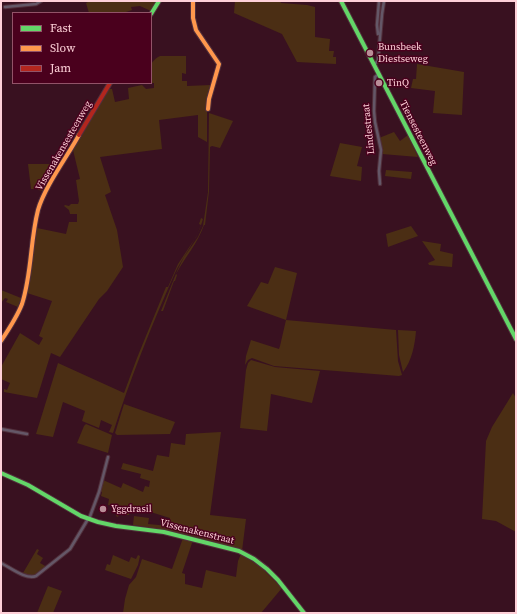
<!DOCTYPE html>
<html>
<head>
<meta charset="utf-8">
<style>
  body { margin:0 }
  #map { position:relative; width:517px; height:614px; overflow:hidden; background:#391120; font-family:"Source Serif 4",serif }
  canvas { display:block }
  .frame { position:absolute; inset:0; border:2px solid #fed0d8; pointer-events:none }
  .legend { position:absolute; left:12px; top:12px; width:140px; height:72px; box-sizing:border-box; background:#4a001d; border:1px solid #925368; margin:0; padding:5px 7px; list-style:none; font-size:12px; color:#fed0d8 }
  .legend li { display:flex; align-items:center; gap:8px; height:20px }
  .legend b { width:20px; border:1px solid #925368 }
</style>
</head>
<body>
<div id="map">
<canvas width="517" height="614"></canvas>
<div class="frame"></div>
<ul class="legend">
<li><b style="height:5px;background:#63d668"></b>Fast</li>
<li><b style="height:5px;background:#ff974d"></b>Slow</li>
<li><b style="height:5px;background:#b3261e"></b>Jam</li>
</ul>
</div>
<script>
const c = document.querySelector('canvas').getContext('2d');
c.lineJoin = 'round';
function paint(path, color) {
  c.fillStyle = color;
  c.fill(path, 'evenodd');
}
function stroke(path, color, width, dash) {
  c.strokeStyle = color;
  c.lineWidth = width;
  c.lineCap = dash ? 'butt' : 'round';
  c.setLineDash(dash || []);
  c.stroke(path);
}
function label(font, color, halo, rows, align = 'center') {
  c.font = font + ' "Source Serif 4",serif';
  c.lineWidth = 3;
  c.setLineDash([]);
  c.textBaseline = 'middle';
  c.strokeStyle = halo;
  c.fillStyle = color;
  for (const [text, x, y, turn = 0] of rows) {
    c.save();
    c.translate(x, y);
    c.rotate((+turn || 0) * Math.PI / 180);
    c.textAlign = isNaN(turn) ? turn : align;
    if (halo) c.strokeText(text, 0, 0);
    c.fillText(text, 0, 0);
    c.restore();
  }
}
paint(new Path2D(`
  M90,1H154L156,2L151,11L140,6L131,7L132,10L123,13H89L86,3Z
  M235,1H280L281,3L307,5L315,7V37L330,39L329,51H334L333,57H336V64L297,62L282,34L234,13Z
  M160,56H186V74L182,73V81H187V86L211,85L207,106V142L198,137V115L159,120L162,149L100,157L111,192L105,195L117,230L123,267L107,291L99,299L60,357L51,353L37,398L4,392V389L7,390L10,383L1,379V367L20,333L39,345L43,338L39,336L52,301L27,293L37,228L66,234L69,222H77V214H70L69,210L64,206L65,205L69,206L71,204H78L79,201L76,180L80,179L73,150L109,89H112L115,102L129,99L128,88L142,85L146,89L154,88V83H149H151C151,69 147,63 160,56Z
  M417,64L464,72L462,115L433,113L435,91L411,88L413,79H416Z
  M209,113L233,121L220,148L212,146L210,147L209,191L205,225H204C198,243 185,257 176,274L177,275L175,281H174L163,311H161L178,269L184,257L198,237L203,226L208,192Z
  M394,132L400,141L408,135L418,157L382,154L381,144L379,138Z
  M340,143L362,147L357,166L362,167L361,181L330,176Z
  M28,164H59L44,191L38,190V187H35V189H31Z
  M386,170L412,172L411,179L385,176Z
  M201,218L203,219C197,241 183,255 174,275C151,327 130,379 113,433L109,432L112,425L101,420L99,428L82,421L85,411L63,402L53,437L36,434L58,363L124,393L137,358L166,287H168L178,264L196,237L201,225L199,224Z
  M411,226L418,236L388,247L386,234Z
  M422,241L441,244L440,251L453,254L452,267L429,265L428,263L435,260Z
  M275,267L297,273L286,320L396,330L398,361L402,375L399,376L274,366L252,358L248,360L245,365L246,356L251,340L279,349L280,346L286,320L247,306L261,282L268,284Z
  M1,290L21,298L18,307L6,302L8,299L5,298L1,303Z
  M398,330L416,331C415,344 412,361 403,372L399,355Z
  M251,360L275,367L320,371L312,403L271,394L267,431L240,428L246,370L248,363Z
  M513,393L516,398V532L496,521L482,519L486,441L492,427Z
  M124,404L175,422L170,434L117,435L115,433L116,430Z
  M86,424L112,435L108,453L77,443L84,426Z
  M221,432L210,515L246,519L242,551C207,538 169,530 133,525L134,516L149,518L148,524L169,526L170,518L131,506L129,515H119L118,517L116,516L118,507L108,505L109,499L101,496L102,492L100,491L103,480L121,488L123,483L143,492L145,486L149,487L150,481L140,478L141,474L121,469L123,463L153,471L157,455L169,457L171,443L185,445L186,434Z
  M183,538L193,540L182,573L185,574V584L202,588L206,570L236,577L238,561L241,554L261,567L282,588L261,613H123L125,599L129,585L136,577L142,559L172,569Z
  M37,549L39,550L37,554L43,558L40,563L47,567C38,574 35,578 23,573Z
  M113,555L129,562L131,557L136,559L138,555L140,556L138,565L131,579L105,570L107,564L110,565Z
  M48,586L62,591L53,613H37Z`), '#4b2e14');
const street = new Path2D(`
  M5,7L36,4L41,1
  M378,34L377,25L379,1
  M374,64L378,61L382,14L384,1
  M379,74L375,77L374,111L375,122L381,150L379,171L380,184
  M1,429L27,434
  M89,519L99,492L108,457
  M1,563C11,568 26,580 36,576L70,549L88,519`);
const fast = new Path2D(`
  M341,1L516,339
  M151,14L159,1
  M1,473L28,485L81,516L98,522L116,526L164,532L239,551L254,559L267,569L278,580L304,613`);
const slow = new Path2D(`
  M193,1V18L196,30L219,64L209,99L208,109
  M1,341C9,329 17,317 22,304C32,273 30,241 38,210C45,186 67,157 79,135`);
const jam = new Path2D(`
  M79,135L110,83`);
stroke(street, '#512f3b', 4.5);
stroke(fast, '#512f3b', 6);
stroke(slow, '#512f3b', 6);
stroke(jam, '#512f3b', 6);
stroke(street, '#645767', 2.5);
stroke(fast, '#63d668', 4);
stroke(slow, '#ff974d', 4);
stroke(jam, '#b3261e', 4);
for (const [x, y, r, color] of [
  [370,53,4,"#b98d98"],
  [379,83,4,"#b98d98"],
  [103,509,4,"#b98d98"]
]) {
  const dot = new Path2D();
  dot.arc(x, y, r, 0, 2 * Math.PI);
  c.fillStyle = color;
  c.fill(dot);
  stroke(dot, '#4a001d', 1.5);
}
label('10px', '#fed0d8', '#4a001d', [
  ["Bunsbeek",378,47],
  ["Diestseweg",378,59],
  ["TinQ",387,83],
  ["Yggdrasil",111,509]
], 'left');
label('10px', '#fed0d8', '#4a001d', [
  ["Lindestraat",369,129,-96],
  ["Tiensesteenweg",418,133,63],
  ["Vissenakensesteenweg",64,146,-60],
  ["Vissenakenstraat",197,532,14]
]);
</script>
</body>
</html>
